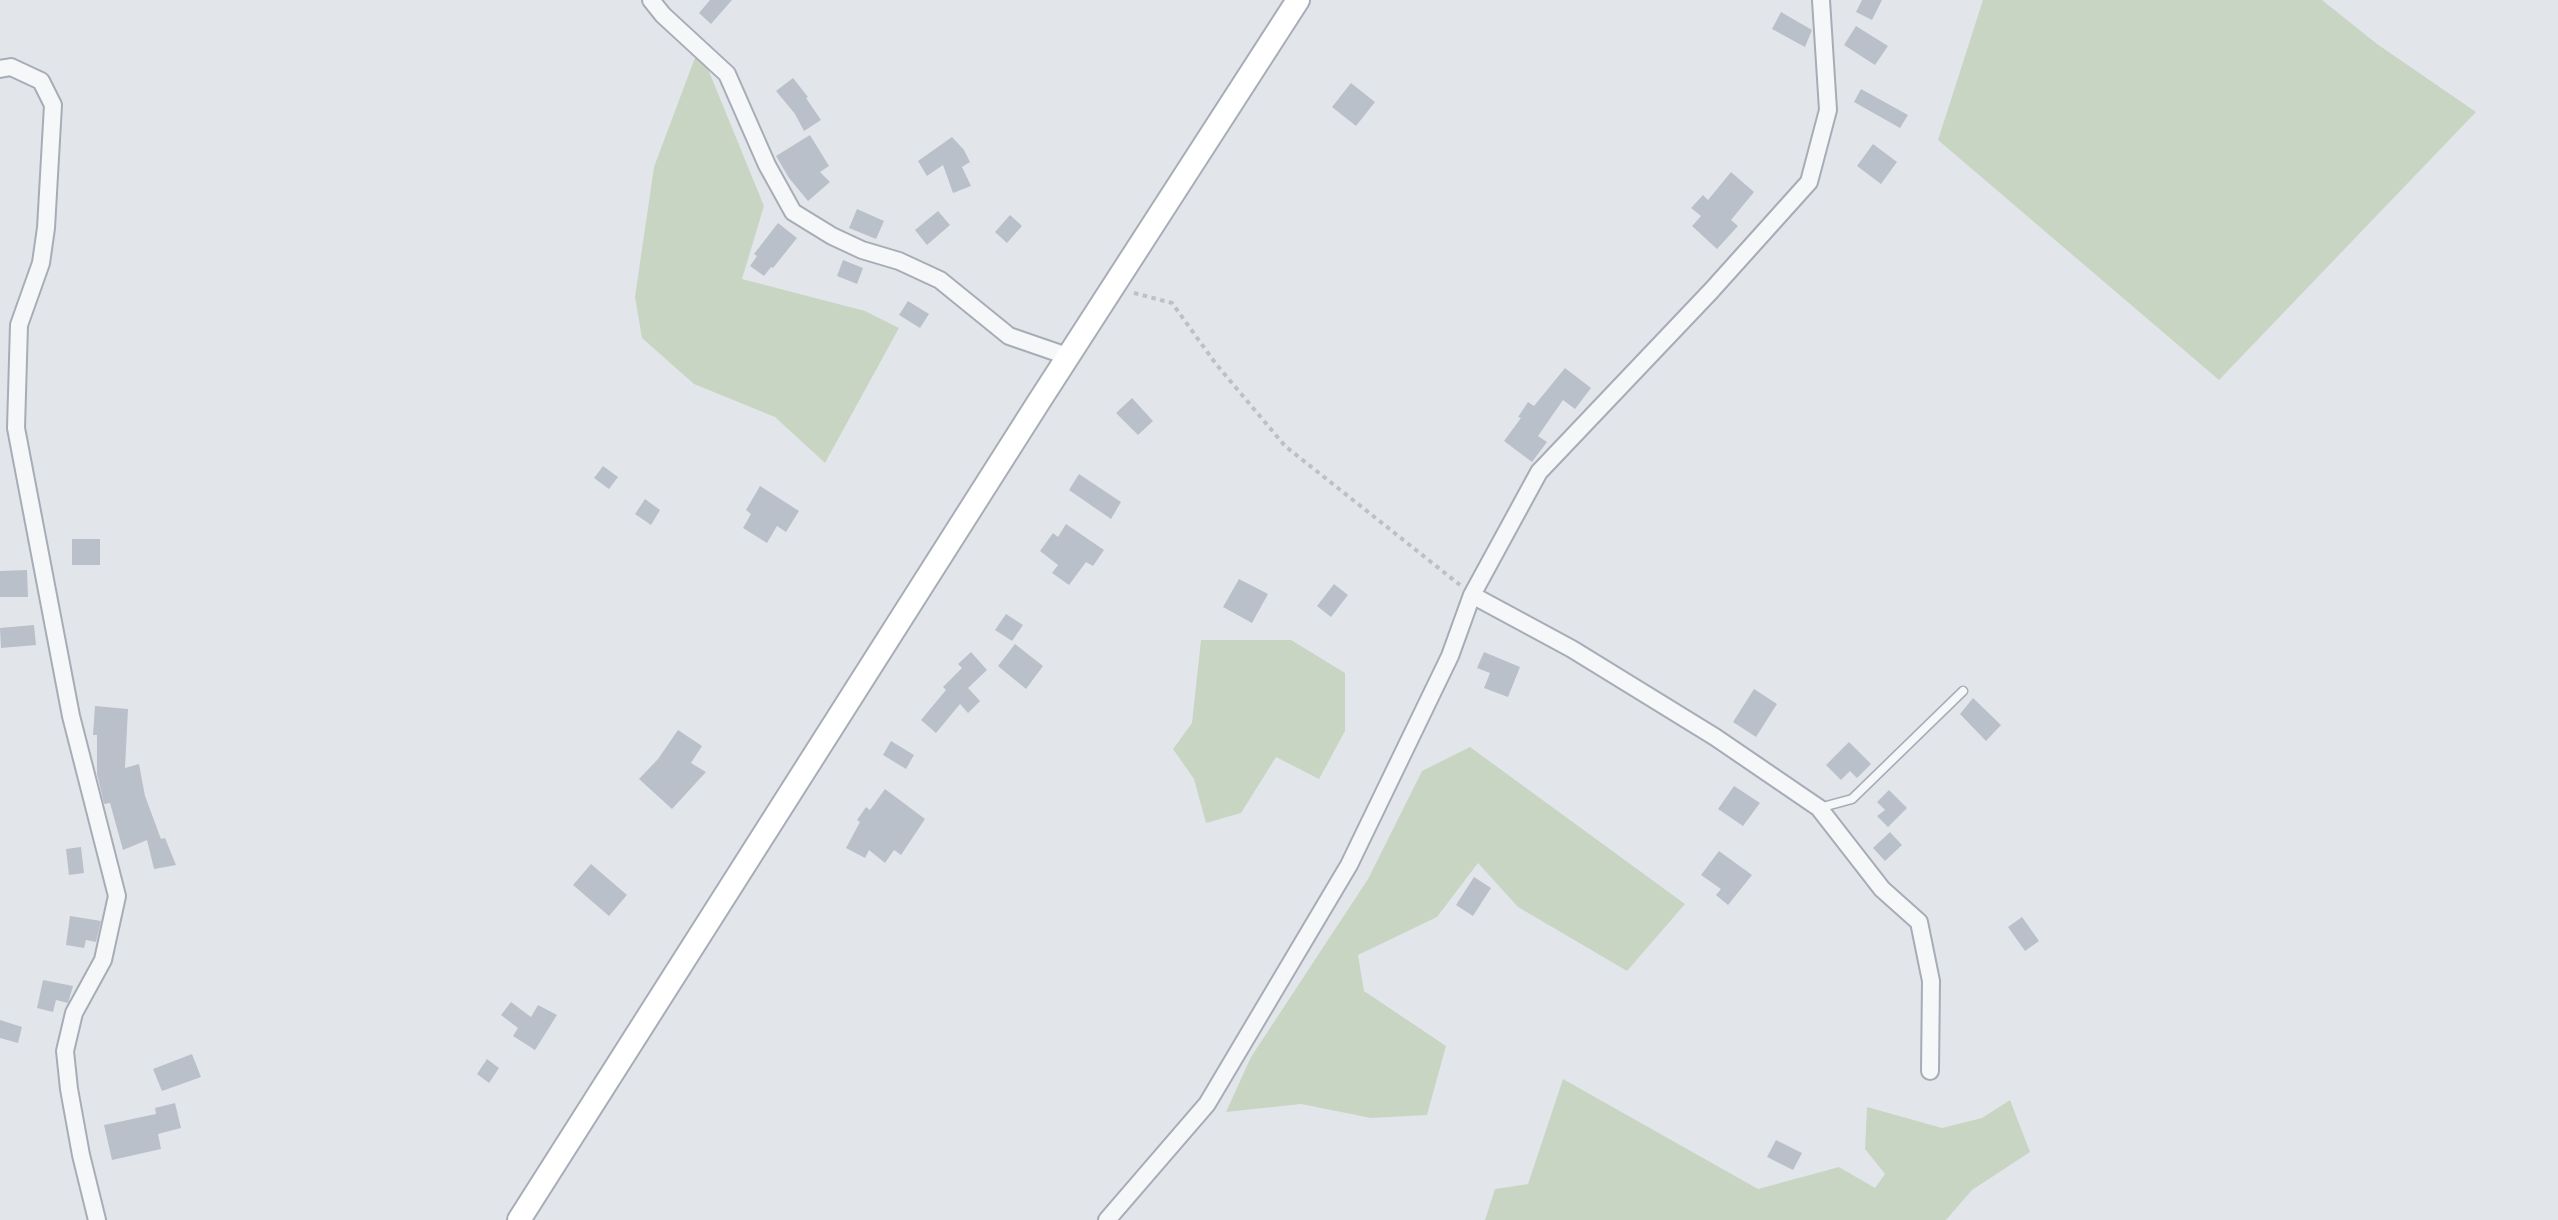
<!DOCTYPE html>
<html>
<head>
<meta charset="utf-8">
<style>
  body { margin:0 }
  canvas { display:block; background:#e2e6eb }
</style>
</head>
<body>
<canvas width="2558" height="1220"></canvas>
<script>
const c = document.querySelector('canvas').getContext('2d');
c.lineJoin = 'round';
function paint(path, color) {
  c.fillStyle = color;
  c.fill(path, 'evenodd');
}
function stroke(path, color, width, dash) {
  c.strokeStyle = color;
  c.lineWidth = width;
  c.lineCap = dash ? 'butt' : 'round';
  c.setLineDash(dash || []);
  c.stroke(path);
}
paint(new Path2D(`
  M1983,0H2322L2377,44L2476,112L2219,380L1938,140Z
  M699,47L764,206L742,279L865,311L899,328L825,463L775,417L694,384L642,338L635,297L654,167Z
  M1201,640H1291L1345,673V731L1319,779L1276,757L1241,813L1206,823L1194,779L1173,749L1192,723Z
  M1470,747L1685,904L1627,971L1518,907L1478,863L1437,917L1358,955L1364,991L1446,1046L1427,1115L1371,1118L1301,1104L1226,1112L1251,1057L1368,879L1422,771Z
  M1563,1079L1758,1189L1839,1167L1875,1188L1885,1174L1865,1149L1867,1107L1942,1128L1982,1118L2010,1100L2030,1152L1972,1190L1946,1220H1485L1495,1189L1528,1184Z`), '#c9d5c3');
paint(new Path2D(`
  M710,0H732L711,24L699,13Z
  M1862,0H1882L1872,20L1856,12Z
  M1781,12L1812,30L1805,47L1772,29Z
  M1856,26L1888,46L1875,65L1844,45Z
  M793,78L808,97L806,98L821,120L804,131L795,114L776,91Z
  M1351,83L1375,102L1356,126L1332,107Z
  M1861,89L1908,115L1900,128L1854,102Z
  M810,135L829,166L820,172L830,182L808,201L789,178L776,156Z
  M952,137L964,150L970,162L962,167L971,186L953,193L943,165L927,176L918,161Z
  M1873,144L1897,162L1881,184L1857,166Z
  M1731,172L1754,192L1731,220L1738,226L1717,249L1692,226L1701,216L1691,208L1703,195L1708,200Z
  M857,209L884,221L876,239L849,228Z
  M938,211L950,225L927,245L915,230Z
  M1010,215L1022,226L1007,243L995,232Z
  M778,223L797,238L773,268L771,267L764,276L750,266L757,256L754,254Z
  M843,260L863,268L857,284L837,276Z
  M908,301L929,314L920,328L899,315Z
  M1565,368L1591,388L1575,409L1563,400L1538,436L1547,442L1532,462L1504,441L1521,418L1518,417L1528,402L1534,406Z
  M1132,398L1153,421L1138,435L1116,413Z
  M603,466L618,477L609,489L594,478Z
  M1079,474L1121,502L1111,519L1069,490Z
  M760,486L799,511L786,532L777,526L767,543L743,528L751,514L746,510Z
  M645,499L660,510L651,525L635,514Z
  M1066,524L1104,550L1093,566L1086,562L1069,585L1052,573L1058,565L1040,551L1053,533L1058,537Z
  M72,539H100V565H72Z
  M27,570L28,597H0V571Z
  M1239,579L1268,594L1252,623L1223,607Z
  M1334,584L1348,595L1331,617L1317,606Z
  M1006,614L1023,625L1012,641L995,630Z
  M34,625L36,645L1,648L0,628Z
  M1015,644L1043,666L1026,689L998,666Z
  M971,652L987,670L968,688L980,701L968,713L960,704L936,733L921,720L946,690L943,687L962,668L958,664Z
  M1484,652L1520,667L1508,697L1484,688L1490,673L1477,668Z
  M1754,689L1777,704L1756,737L1733,722Z
  M1973,698L2001,725L1986,741L1960,714Z
  M95,706L128,709L125,768L139,764L145,796L161,839L165,838L176,865L154,869L147,840L123,850L110,803L104,804L97,774V735H93Z
  M678,730L702,746L691,763L706,772L672,809L639,779L658,759Z
  M891,741L914,755L906,769L883,755Z
  M1849,742L1871,764L1857,778L1850,771L1841,780L1826,765Z
  M1734,786L1760,803L1743,826L1718,809Z
  M885,789L925,819L901,855L894,850L885,863L869,850L865,858L846,848L860,822L857,820L866,807L870,810Z
  M1889,790L1907,808L1888,827L1877,816L1885,810L1877,802Z
  M1890,832L1902,845L1885,861L1873,848Z
  M81,847L84,873L69,875L66,849Z
  M1719,851L1752,875L1728,905L1716,895L1721,889L1701,875Z
  M591,864L627,895L609,916L573,885Z
  M1474,877L1491,888L1473,916L1456,905Z
  M70,916L101,921L96,942L86,940L84,948L66,945Z
  M2022,917L2039,941L2025,951L2008,927Z
  M43,980L73,986L68,1003L56,1000L53,1012L37,1008Z
  M511,1002L531,1017L538,1005L557,1015L535,1050L513,1036L518,1028L501,1015Z
  M0,1020L22,1027L18,1043L0,1038Z
  M192,1054L201,1077L162,1091L153,1069Z
  M487,1059L499,1068L489,1083L477,1074Z
  M175,1103L181,1128L158,1134L161,1149L112,1160L104,1125L156,1114L155,1108Z
  M1776,1140L1802,1153L1793,1170L1767,1157Z`), '#b9c0c9');
const lane = new Path2D(`
  M1819,808L1852,799L1963,691`);
const street = new Path2D(`
  M651,0L663,15L727,74L767,165L793,212L832,236L862,250L899,261L940,280L1009,336L1067,356
  M0,69L11,67L41,81L53,105L46,228L41,263L19,325L16,428L71,716L117,896L103,960L74,1013L65,1051L69,1089L81,1155L97,1220
  M1472,595L1572,649L1715,737L1819,808L1882,889L1919,922L1931,981L1930,1071
  M1107,1220L1207,1104L1349,865L1450,656L1472,595L1539,472L1711,291L1809,182L1828,110L1821,0`);
const secondary = new Path2D(`
  M519,1220L1038,403L1298,0`);
stroke(lane, '#a7adb6', 11);
stroke(street, '#a7adb6', 20);
stroke(secondary, '#a7adb6', 26);
stroke(new Path2D(`
  M1134,293L1172,303L1216,364L1285,446L1460,585`), '#bcc1c6', 4, [4.5, 4.5]);
stroke(lane, '#f5f7f9', 8);
stroke(street, '#f5f7f9', 16);
stroke(secondary, '#fff', 22);
</script>
</body>
</html>
